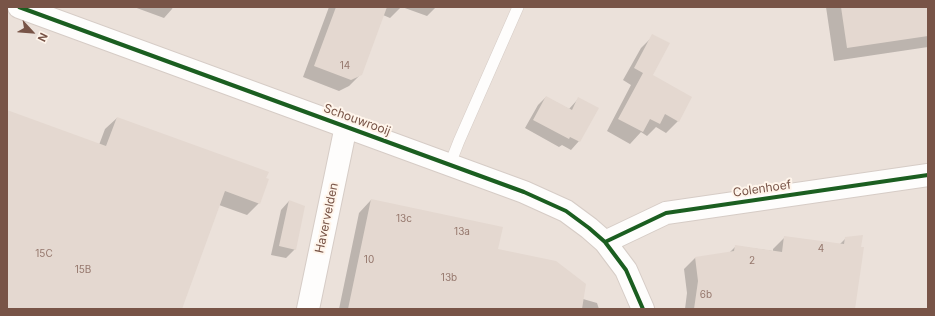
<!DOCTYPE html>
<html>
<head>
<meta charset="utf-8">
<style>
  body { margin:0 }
  #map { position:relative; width:935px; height:316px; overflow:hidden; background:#f8f1e9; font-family:Inter,sans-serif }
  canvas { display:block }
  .frame { position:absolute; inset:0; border:8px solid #785447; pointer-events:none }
  .north { position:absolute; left:12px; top:12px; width:40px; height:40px; -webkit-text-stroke:3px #fff5eb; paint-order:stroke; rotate:116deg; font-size:11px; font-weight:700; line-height:16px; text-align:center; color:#785447 }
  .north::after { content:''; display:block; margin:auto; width:14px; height:18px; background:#785447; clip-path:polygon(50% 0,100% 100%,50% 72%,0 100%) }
</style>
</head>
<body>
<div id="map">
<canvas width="935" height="316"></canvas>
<div class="frame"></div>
<div class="north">N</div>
</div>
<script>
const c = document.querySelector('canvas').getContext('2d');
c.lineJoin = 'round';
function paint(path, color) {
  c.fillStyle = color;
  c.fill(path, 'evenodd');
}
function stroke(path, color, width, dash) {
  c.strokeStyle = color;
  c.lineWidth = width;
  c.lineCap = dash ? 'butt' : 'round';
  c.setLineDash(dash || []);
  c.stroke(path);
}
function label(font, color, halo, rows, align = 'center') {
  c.font = font + ' Inter,sans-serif';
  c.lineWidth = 4;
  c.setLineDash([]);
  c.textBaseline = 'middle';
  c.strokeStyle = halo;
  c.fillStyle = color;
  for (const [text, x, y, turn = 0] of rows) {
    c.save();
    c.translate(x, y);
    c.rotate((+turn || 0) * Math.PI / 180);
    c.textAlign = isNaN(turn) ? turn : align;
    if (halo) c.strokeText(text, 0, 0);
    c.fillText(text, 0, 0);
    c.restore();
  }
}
paint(new Path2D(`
  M7,7H928V309H7Z`), '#ebe1da');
paint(new Path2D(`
  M134,7H173L172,9L164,18Z
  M329,7H401L390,18L383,15L361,74L349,86L339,91L303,77Z
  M402,7H436L427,16Z
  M826,7H928V47L834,61Z
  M653,36L651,75L678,121L666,133L656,127L647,136L641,132L630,144L607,131L631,85L623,80L641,48Z
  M546,97L569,109L579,98V141L571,150L562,145L559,147L525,128L538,105Z
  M7,111L99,145L105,129L117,118L259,203L247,215L219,205L181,309H7Z
  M371,200L497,250L583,299L597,303L599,309H339L359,213Z
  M289,201L295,249L286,258L271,255L281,210Z
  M785,237L839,245L846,238L854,309H685L687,293L684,269L695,258L729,253L736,246L773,251V249Z`), '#0003');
paint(new Path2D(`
  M336,7H387L362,75L351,80L314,66Z
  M841,7H928V36L847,48Z
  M652,34L670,43L653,75L692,97L679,122L665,114L660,124L650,119L643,132L618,119L643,73L634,68Z
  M546,96L572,110L578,97L599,108L580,142L570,137L569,139L533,120Z
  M7,110L106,146L117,117L269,172L266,178L269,179L260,204L225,191L182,309H7Z
  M371,199L503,227L498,249L556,261L586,284L582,309H348Z
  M289,200L305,206L296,250L279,246Z
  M863,235L861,247H864L855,309H694L698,281L695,257L734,251L735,245L782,252L784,236L844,244L845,237Z`), '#e4d8d0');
const lane = new Path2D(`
  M450,164L459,141L518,7`);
const street = new Path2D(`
  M19,7L524,192L566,211L589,228L605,242L626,270L643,309
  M605,242L666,213L928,175
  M308,309L346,126`);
stroke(lane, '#d6ccc6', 12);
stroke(street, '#d6ccc6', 24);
stroke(lane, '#fefdfc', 11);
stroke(street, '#fefdfc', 22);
stroke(new Path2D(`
  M19,7L524,192L566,211L589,228L605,242L626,270L643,309
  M605,242L666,213L928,175`), '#1b5e20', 4);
label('10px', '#95776c', null, [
  ["14",345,66],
  ["13c",404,219],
  ["13a",462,232],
  ["4",821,249],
  ["15C",44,254],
  ["10",369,260],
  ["2",752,261],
  ["15B",83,270],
  ["13b",449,278],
  ["6b",706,295]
]);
label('12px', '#785447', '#fff5eb', [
  ["Schouwrooij",357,120,20],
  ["Colenhoef",762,189,-8],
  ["Havervelden",327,218,-78]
]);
</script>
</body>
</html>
